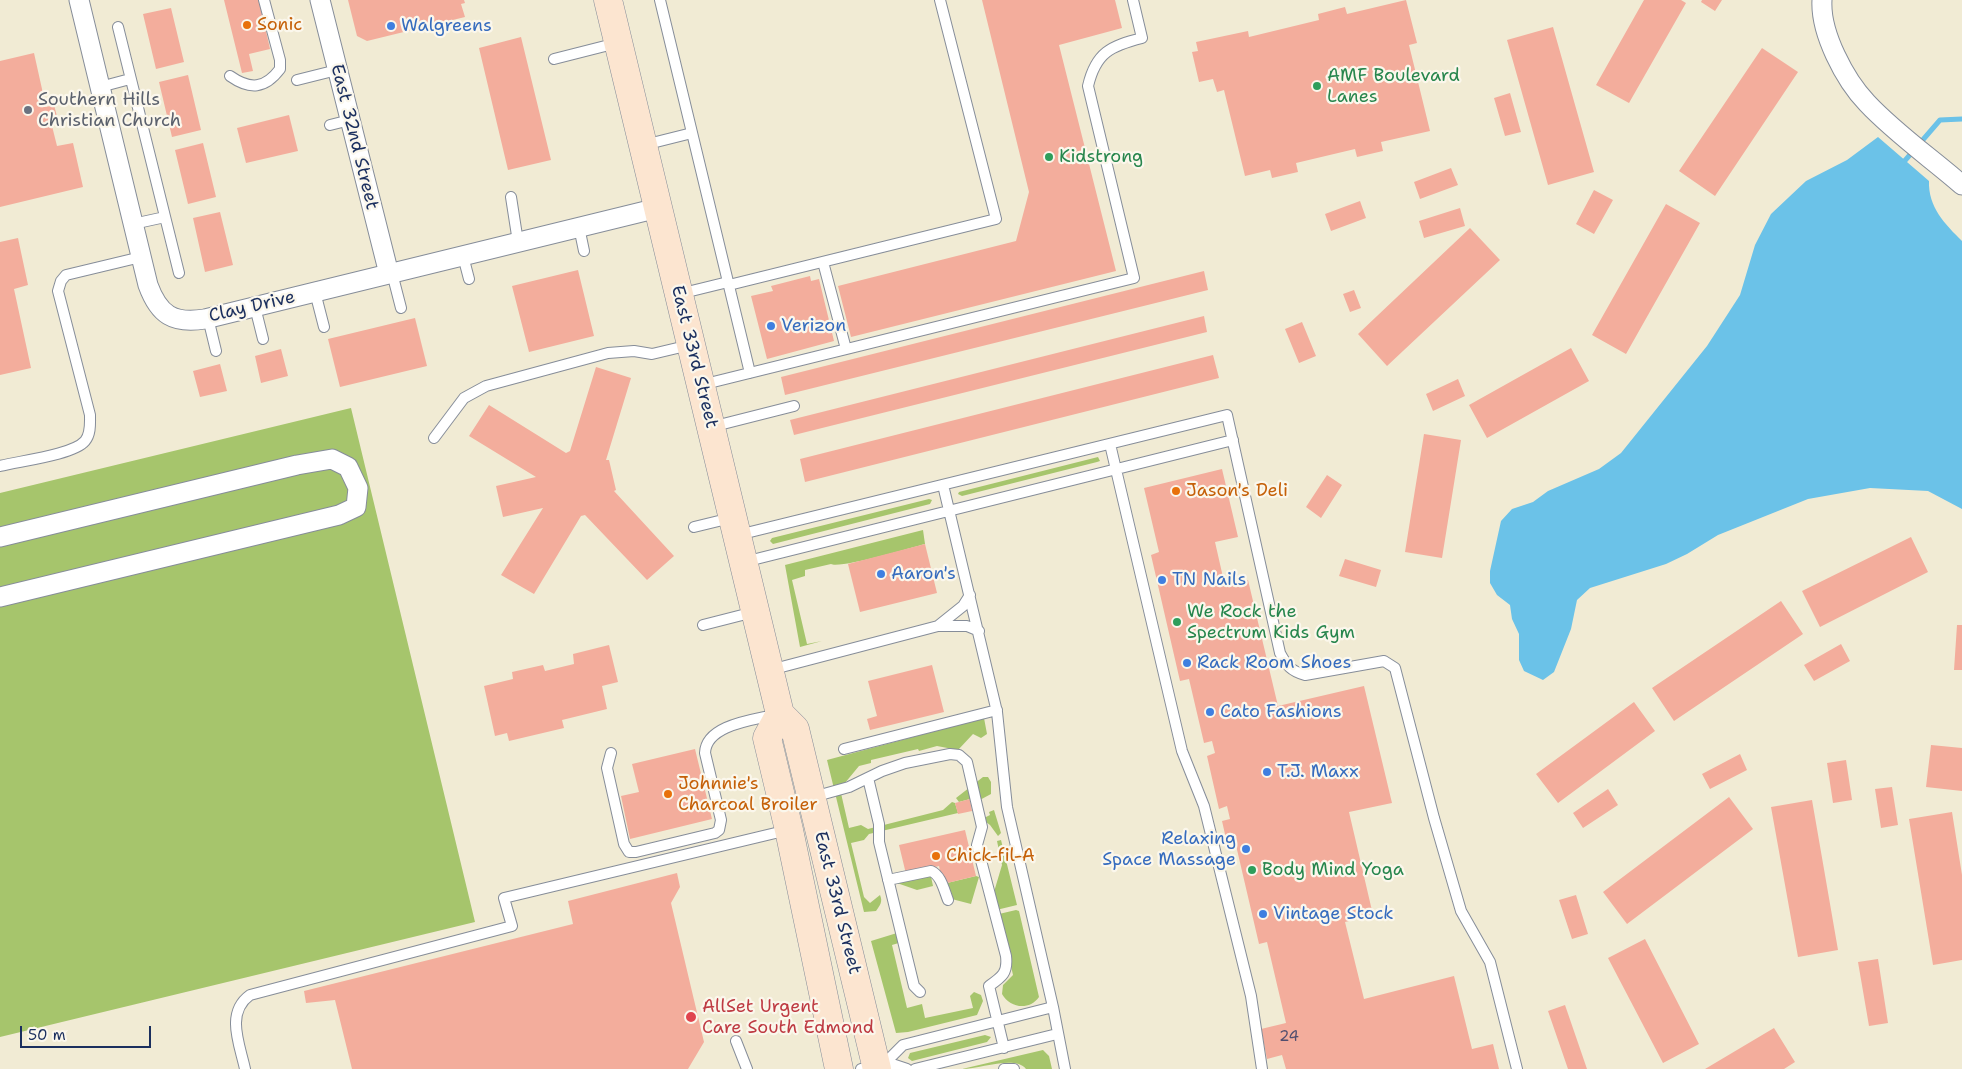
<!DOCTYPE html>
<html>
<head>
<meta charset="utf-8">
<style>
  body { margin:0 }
  #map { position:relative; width:1962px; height:1069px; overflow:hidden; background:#f1ebd4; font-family:"Shantell Sans",sans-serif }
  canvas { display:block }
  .scale { position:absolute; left:20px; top:1026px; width:131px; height:22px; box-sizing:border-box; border:2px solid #1b2f5e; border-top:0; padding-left:6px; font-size:15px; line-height:18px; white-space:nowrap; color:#1b2f5e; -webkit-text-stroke:4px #fbf7ec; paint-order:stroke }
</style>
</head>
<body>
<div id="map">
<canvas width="1962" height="1069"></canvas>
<div class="scale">50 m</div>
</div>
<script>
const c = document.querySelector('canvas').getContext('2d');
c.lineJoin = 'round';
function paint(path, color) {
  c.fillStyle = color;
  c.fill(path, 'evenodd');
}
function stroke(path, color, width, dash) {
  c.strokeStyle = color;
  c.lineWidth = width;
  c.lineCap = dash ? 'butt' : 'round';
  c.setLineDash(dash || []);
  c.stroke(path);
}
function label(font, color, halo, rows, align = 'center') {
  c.font = font + ' "Shantell Sans",sans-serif';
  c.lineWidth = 4.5;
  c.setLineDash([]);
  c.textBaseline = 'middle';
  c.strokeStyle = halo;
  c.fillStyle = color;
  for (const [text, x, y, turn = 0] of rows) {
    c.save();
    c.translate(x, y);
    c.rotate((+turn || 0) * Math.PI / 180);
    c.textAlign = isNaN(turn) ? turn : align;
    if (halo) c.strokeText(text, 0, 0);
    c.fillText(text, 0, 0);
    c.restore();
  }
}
paint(new Path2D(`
  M351,408L475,922L0,1037V493Z
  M1098,457L1100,461L1097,462L962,496L958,494L959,492Z
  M929,499L932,500L930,504L773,544L770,541L772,538Z
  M923,530L925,544C910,548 839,569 831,564L805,570V576L792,580L807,644L822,641L800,647L785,565Z
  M984,718L987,734L981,738L973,734L958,750L937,746L919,751L918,749L871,760V763L859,766L840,789L849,828L861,825L868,829L943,810L952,802L955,803L958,813L869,834L864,840L851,843L864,897L870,903L880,895C883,902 880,905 876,911L864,912L827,760Z
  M983,777H988L991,782V794L976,802L975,814L970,799L959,802L956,798Z
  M994,810L1001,833L998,836L990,825L982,819L990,815L989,812Z
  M1001,840L1017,905L988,912L1002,865L997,841Z
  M930,872L933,886L917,890L894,882Z
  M976,876L979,877L971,904L944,897L943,884Z
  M1016,910L1019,911L1039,997C1029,1011 1010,1008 1002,994L1003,985L1013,975L999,914Z
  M897,933L902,942L892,945L907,1008L922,1004L925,1018L973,1008L970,996L974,992L981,995L983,1001L977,1015L908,1032L896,1033L871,941Z
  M985,1035L991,1037L987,1042L912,1061L908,1058L910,1053Z
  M1043,1050L1049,1056L1052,1069H1026C1015,1055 981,1069 962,1069Z`), '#a6c56c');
paint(new Path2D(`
  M1878,137L1929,181C1928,207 1945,224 1962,241V509L1928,491L1870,488L1808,499L1718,535L1687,554L1666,564L1590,588L1577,600L1571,629L1554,672L1543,680L1524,671L1519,660V634L1512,619L1510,605L1497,595L1490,583V571L1501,521L1512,509L1533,502L1548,491L1599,469L1621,453L1707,346L1740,295L1755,245L1771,214L1806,181L1847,160Z`), '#6bc2e8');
stroke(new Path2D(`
  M1902,164L1940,120L1962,119`), '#6bc2e8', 5);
paint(new Path2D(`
  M224,0H259L270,49L249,54L253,71L242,73Z
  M348,0H464L465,3L461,4L465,17L367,41L357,36Z
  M982,0H1115L1122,28L1059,45L1116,271L851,337L838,286L1016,241L1029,192Z
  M1406,0L1417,43L1409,45L1430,131L1381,142L1383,151L1357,157L1355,149L1296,163L1298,172L1272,178L1270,170L1245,176L1224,90L1217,92L1213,79L1199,82L1192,52L1198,51L1196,42L1248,31L1249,37L1319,20L1318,14L1345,7L1347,14Z
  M1644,0H1681L1686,3L1629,103L1596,85Z
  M1702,0H1722L1715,11L1701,2Z
  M171,8L184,62L156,69L143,14Z
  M1553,27L1594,172L1548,185L1507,40Z
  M521,37L551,160L508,170L479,48Z
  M1762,48L1798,72L1715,196L1679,171Z
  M34,53L46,107L54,105L58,120L51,122L57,146L73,143L83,187L0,207V61Z
  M188,75L201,130L172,137L159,82Z
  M1510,93L1521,132L1505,136L1494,98Z
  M289,115L298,151L246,163L237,128Z
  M203,143L216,197L188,204L175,150Z
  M1451,168L1458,185L1420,199L1414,182Z
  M1594,190L1613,200L1594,234L1576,224Z
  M1360,201L1366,218L1331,231L1325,214Z
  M1666,204L1700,223L1626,354L1592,335Z
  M1460,208L1465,226L1424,238L1419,221Z
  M220,212L233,265L205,272L193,218Z
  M1470,228L1500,260L1387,366L1358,334Z
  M18,238L28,285L14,289L31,368L0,375V242Z
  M578,270L594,336L529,352L512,286Z
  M1204,271L1208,290L785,395L781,377Z
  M810,276L811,281L819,279L834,341L767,359L751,296L773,291L771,286Z
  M1354,290L1361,308L1350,312L1343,294Z
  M1204,316L1207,332L794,435L790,420Z
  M415,318L427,366L340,387L328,339Z
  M1302,322L1316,356L1299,363L1285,329Z
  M1571,348L1589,381L1487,438L1469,405Z
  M281,349L288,376L261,383L255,356Z
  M1213,355L1219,378L805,482L800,459Z
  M220,364L227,391L200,397L193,371Z
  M596,367L631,378L606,460H609L616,490L614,491L674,556L647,580L585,515L581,516L534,594L501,575L543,508L503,517L496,486L536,477L469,436L489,405L566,453L570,451Z
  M1458,379L1465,396L1433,411L1426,394Z
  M1424,434L1461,440L1442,558L1405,552Z
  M1222,469L1238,537L1215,542L1225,586L1248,580L1278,706L1364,686L1392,803L1349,812L1373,915L1345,922L1364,999L1454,976L1472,1049L1493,1044L1499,1069H1286L1282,1055L1267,1059L1261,1029L1286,1023L1267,942L1259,944L1235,841L1227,843L1222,821L1230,819L1227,806L1219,809L1207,756L1215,753L1212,741L1204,743L1189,679L1180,681L1151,555L1159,552L1144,488Z
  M1327,475L1342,485L1321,518L1306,507Z
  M1911,537L1928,572L1820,627L1802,591Z
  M925,544L937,593L860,612L848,564Z
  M1345,559L1381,570L1376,587L1339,576Z
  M1781,601L1803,634L1674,721L1652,688Z
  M1957,625H1962V670H1954Z
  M1841,644L1850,661L1814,681L1804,665Z
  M609,645L618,682L602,686L607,709L562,720L564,728L509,741L507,733L495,736L484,686L513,679L512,672L543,665L545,671L574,664L573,654Z
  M932,665L944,712L870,730L867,719L877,716L868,681Z
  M1634,702L1655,731L1558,803L1536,774Z
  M1931,745L1962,748V791L1926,787Z
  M695,749L712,819L630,839L621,796L639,792L632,764Z
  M1740,754L1747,770L1710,789L1702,774Z
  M1846,760L1852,800L1833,803L1827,763Z
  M1892,787L1898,825L1881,828L1875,789Z
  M1608,789L1618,805L1583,828L1573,813Z
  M1729,797L1753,829L1627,924L1603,892Z
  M970,799L972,811L958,814L955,803Z
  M1812,800L1838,950L1798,957L1771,807Z
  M1952,812L1962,875V960L1933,965L1909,819Z
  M965,830L976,876L943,884L939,866L906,874L899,845Z
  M677,873L680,887L671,903L704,1042L688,1069H352L335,1000L306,1003L304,991L573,924L568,901Z
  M1576,895L1588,934L1572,939L1559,900Z
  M1645,939L1699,1044L1663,1063L1608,958Z
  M1878,959L1888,1023L1869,1026L1858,962Z
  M1565,1005L1587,1069H1568L1548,1011Z
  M1774,1028L1795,1062L1784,1069H1705Z`), '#f3ad9c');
const lane = new Path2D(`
  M660,0L750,373
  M118,27L179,273
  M554,59L617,43
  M230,76C250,90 265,89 280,69V60L264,0
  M297,80L337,70
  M100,87L130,79
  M330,125L350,120
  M644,145L692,133
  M511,197L518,242
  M133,224L165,217
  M579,227L584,251
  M463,256L469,279
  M823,262L846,349
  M392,273L401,308
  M729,285L996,219L940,0
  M315,292L324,327
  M679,294L728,282
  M255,307L263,339
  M208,318L216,351
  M701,385L1134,278L1088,86C1096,52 1111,46 1142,38L1133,0
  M711,427L794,406
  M434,438L464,398L486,386L608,353L634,351L652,354L690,345
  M1110,444L1182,751L1204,806L1251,996L1262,1069
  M0,466C19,461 73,455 85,441C91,434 90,423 90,415L58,291L61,281L66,275L141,257
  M943,485L997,712L1007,807L1053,1007L1065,1069
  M694,527L731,518
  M738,535L1227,415L1280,653C1287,666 1291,671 1305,675L1384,661L1395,668L1434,818L1461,911L1490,962L1517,1069
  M744,562L1233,440
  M703,625L754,612
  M938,626L963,606L970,595
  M770,670L938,626H967L979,631
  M844,749L997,710
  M611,753L607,768L624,844L629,852H636L715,833L719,830L721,820L705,753C706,725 753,720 774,715
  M868,778L879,824V842L914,986L920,992
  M813,797L849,787L882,771L905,763L950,754L959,755L967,762L982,827L977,845L1006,956C1008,973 1002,977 989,986L1004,1048
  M888,880L931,871C941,875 944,890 948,900
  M736,1041L747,1069
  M886,1062L907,1069
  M245,1069C240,1045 225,1013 250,995L512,926L504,898L788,830
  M861,1069L886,1062L903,1045L1053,1007
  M915,1069L1057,1034
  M1004,1069H1014`);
const street = new Path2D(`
  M79,0L148,285C159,315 173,324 205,319L658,208
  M320,0L389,274
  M1822,0C1820,33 1845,80 1867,103C1895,133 1931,158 1962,185
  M0,537L297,465L332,459L348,467L358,488L356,507L339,515L0,597`);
const secondary = new Path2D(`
  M608,0L780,714L795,729L877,1069
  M780,714L767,738L789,830L839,1069`);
stroke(lane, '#868d99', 12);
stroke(street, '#868d99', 21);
stroke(secondary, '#868d99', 29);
stroke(lane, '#fff', 10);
stroke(street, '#fff', 19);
stroke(secondary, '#fce5d0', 28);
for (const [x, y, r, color] of [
  [247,25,5,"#e8710a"],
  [391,26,5,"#3f7fe0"],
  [1317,86,5,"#2e9e5b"],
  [28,110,5,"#6b7280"],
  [1049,157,5,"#2e9e5b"],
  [771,326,5,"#3f7fe0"],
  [1176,491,5,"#e8710a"],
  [881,574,5,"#3f7fe0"],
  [1162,580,5,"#3f7fe0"],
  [1177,622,5,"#2e9e5b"],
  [1187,663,5,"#3f7fe0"],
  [1210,712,5,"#3f7fe0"],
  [1267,772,5,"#3f7fe0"],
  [668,794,5,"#e8710a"],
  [1246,849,5,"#3f7fe0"],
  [936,856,5,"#e8710a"],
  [1252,870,5,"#2e9e5b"],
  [1263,914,5,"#3f7fe0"],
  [691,1017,6,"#e0444e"]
]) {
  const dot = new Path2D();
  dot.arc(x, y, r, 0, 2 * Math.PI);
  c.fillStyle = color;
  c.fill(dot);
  stroke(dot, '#fbf7ec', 2);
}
label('15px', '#514e6e', null, [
  ["24",1289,1037]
]);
label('18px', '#c56008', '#fbf7ec', [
  ["Sonic",257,25],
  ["Jason's Deli",1186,491],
  ["Johnnie's",678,784],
  ["Charcoal Broiler",678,805],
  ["Chick-fil-A",946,856]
], 'left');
label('18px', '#366cbe', '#fbf7ec', [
  ["Walgreens",401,26],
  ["Verizon",781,326],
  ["Aaron's",891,574],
  ["TN Nails",1172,580],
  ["Rack Room Shoes",1197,663],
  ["Cato Fashions",1220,712],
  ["T.J. Maxx",1277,772],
  ["Relaxing",1236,839,"right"],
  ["Space Massage",1236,860,"right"],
  ["Vintage Stock",1273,914]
], 'left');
label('18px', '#27864d', '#fbf7ec', [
  ["AMF Boulevard",1327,76],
  ["Lanes",1327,97],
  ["Kidstrong",1059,157],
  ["We Rock the",1187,612],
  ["Spectrum Kids Gym",1187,633],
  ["Body Mind Yoga",1262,870]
], 'left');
label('18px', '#5b616d', '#fbf7ec', [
  ["Southern Hills",38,100],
  ["Christian Church",38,121]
], 'left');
label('18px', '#1b2f5e', '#fbf7ec', [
  ["East 32nd Street",354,137,76],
  ["Clay Drive",252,307,-13],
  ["East 33rd Street",694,357,76],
  ["East 33rd Street",837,903,76]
]);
label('18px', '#be3a42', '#fbf7ec', [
  ["AllSet Urgent",702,1007],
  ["Care South Edmond",702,1028]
], 'left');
</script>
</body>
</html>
